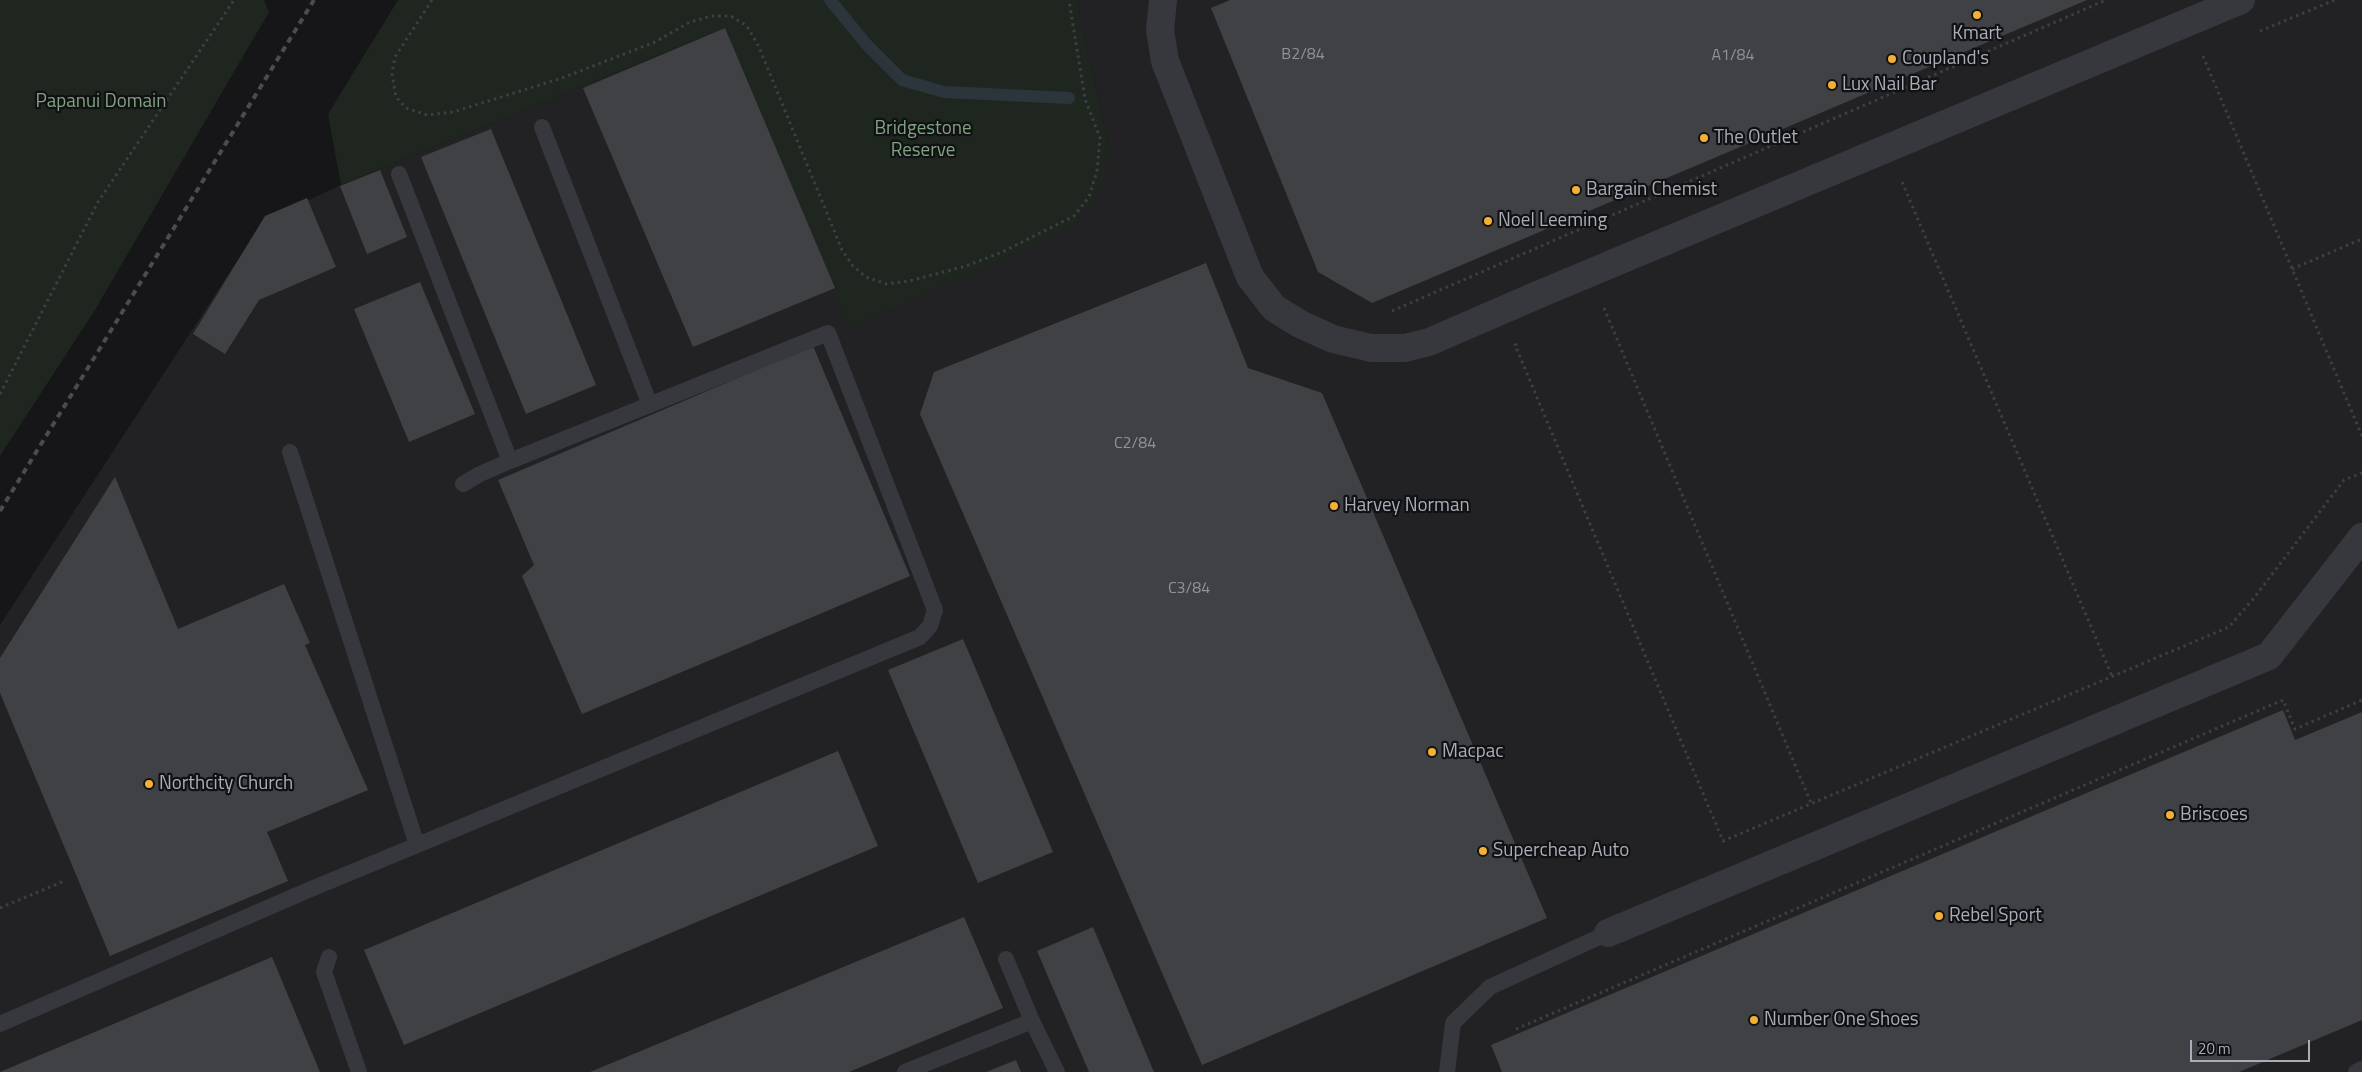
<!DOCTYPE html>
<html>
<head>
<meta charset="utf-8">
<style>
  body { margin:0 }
  #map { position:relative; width:2362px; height:1072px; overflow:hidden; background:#161618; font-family:"Titillium Web",sans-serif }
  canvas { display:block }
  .scale { position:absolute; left:2190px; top:1040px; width:120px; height:22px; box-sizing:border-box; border:2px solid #a8adb8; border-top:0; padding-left:6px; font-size:15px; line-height:18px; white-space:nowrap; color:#a8adb8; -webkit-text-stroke:4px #111113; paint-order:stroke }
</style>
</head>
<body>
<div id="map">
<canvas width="2362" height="1072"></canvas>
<div class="scale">20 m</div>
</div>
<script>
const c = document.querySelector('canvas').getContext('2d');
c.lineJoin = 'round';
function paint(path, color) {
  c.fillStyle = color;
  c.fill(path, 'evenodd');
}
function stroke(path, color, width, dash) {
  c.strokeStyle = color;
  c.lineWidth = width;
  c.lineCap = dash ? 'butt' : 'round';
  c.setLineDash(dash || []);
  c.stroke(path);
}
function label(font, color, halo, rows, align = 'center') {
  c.font = font + ' "Titillium Web",sans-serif';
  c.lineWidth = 4.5;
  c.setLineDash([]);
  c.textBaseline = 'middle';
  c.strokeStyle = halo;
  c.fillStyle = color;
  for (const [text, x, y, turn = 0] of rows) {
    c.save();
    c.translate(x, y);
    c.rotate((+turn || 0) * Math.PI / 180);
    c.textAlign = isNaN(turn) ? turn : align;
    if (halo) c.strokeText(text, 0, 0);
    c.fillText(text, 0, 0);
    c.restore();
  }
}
paint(new Path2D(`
  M1076,0H2362V1072H0V625L263,221L341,185L725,28L1108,142Z`), '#222225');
paint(new Path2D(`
  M0,0H264L269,12L95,310L0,456Z
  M398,0H1076L1108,142L1104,185L1070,229L849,328L725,28L341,185L328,114Z`), '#1e261f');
stroke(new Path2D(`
  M830,0L867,45L902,80L944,92L1069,98`), '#2c353c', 12);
paint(new Path2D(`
  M1230,0H2087L1372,303L1318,272L1211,8Z
  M725,28L835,288L693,347L583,88Z
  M491,129L596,385L526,414L421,157Z
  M380,170L407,237L367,254L340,186Z
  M307,198L336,267L259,300L225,354L193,334L265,216Z
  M1206,263L1248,368L1322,393L1547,918L1202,1065L920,414L934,372Z
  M420,282L475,414L409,442L354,309Z
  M813,346L910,576L582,714L522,576L534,565L498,480Z
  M115,477L178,629L284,584L310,643L305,645L368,790L267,832L288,881L110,956L0,693V658Z
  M963,639L1053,852L978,883L888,670Z
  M2283,710L2295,740L2362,712V1020L2239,1072H1502L1491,1045Z
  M838,751L878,846L404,1045L364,950Z
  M964,917L1003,1008L849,1072H590Z
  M1093,927L1154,1072H1089L1037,951Z
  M272,957L320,1072H0Z
  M1016,1060L1021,1072H986Z`), '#404145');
stroke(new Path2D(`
  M432,0L395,57L392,74L396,97L406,108L427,115L453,112L562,78L655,42L690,22L712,16H731L747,26L759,47L842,250L853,266L866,277L886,284L909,281L966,266L1002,252L1074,216L1089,197L1097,171L1100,138L1085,99L1069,0
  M2260,31L2335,0
  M2203,56L2362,436
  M1902,182L2112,676
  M2292,269L2362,239
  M1604,308L1811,803
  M1392,311L2106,0
  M1517,344L1515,345L1723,841L2229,627L2254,598L2344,480L2362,473
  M0,394L98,202L234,0
  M0,908L64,881
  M1516,1029L2283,700L2295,729L2362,700`), '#3d3f44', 3, [2.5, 4]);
stroke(new Path2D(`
  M542,127L650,405
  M399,174L510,461
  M290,452L417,845
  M329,957L324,972L359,1072
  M1006,959L1032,1021L1057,1072
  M0,1024L311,889L920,637L930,626L935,610L828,333L510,461L480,474L463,484
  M905,1072L1032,1021
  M1447,1072L1453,1023L1490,987L1608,933
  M2356,1072L2362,1069`), '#37383d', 16);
stroke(new Path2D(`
  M1163,0L1160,30L1165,61L1250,277L1274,308L1300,324L1333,339L1371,348H1405L1429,342L1535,296L2241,0
  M1608,933L2269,656L2362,537`), '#37383d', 28);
stroke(new Path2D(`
  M0,511L314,0`), '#4a4c52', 4, [6, 5]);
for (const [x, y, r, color] of [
  [1977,15,5,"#f2b134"],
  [1892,59,5,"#f2b134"],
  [1832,85,5,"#f2b134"],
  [1704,138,5,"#f2b134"],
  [1576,190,5,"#f2b134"],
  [1488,221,5,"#f2b134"],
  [1334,506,5,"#f2b134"],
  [1432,752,5,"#f2b134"],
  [149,784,5,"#f2b134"],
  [2170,815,5,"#f2b134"],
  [1483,851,5,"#f2b134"],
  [1939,916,5,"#f2b134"],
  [1754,1020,5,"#f2b134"]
]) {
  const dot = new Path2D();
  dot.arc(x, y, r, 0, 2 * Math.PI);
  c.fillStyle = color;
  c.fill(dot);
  stroke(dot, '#111113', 2);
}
label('16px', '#8e929b', null, [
  ["B2/84",1303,55],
  ["A1/84",1733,56],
  ["C2/84",1135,444],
  ["C3/84",1189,589]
]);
label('19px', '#a8adb8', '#111113', [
  ["Kmart",1977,34,"center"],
  ["Coupland's",1902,59],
  ["Lux Nail Bar",1842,85],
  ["The Outlet",1714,138],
  ["Bargain Chemist",1586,190],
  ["Noel Leeming",1498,221],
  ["Harvey Norman",1344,506],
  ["Macpac",1442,752],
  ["Northcity Church",159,784],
  ["Briscoes",2180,815],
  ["Supercheap Auto",1493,851],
  ["Rebel Sport",1949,916],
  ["Number One Shoes",1764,1020]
], 'left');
label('19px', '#7fa381', '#111113', [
  ["Papanui Domain",101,102],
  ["Bridgestone",923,129],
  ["Reserve",923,151]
]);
</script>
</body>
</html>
